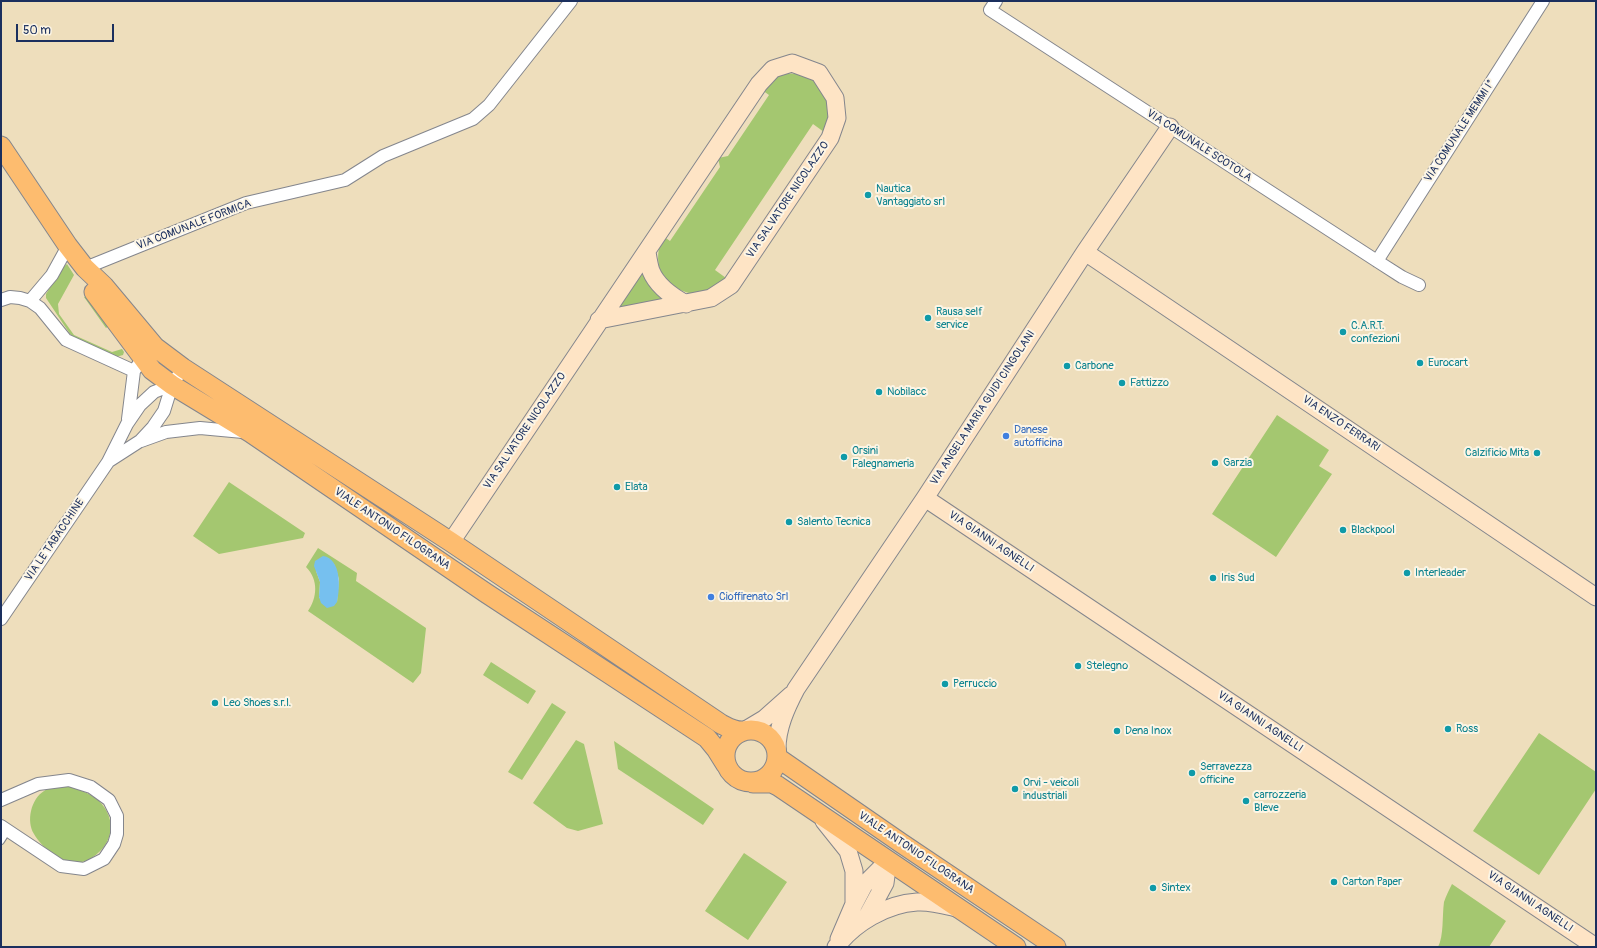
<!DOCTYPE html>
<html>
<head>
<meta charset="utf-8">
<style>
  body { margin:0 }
  #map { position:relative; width:1597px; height:948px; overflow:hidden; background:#eedebc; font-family:Pangolin,sans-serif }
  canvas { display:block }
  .frame { position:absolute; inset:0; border:2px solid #1b2f5e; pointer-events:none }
  .scale { position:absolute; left:16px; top:24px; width:98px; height:18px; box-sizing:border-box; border:2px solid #1b2f5e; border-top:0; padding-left:5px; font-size:12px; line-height:14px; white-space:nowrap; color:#1b2f5e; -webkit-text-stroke:3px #fcf5e5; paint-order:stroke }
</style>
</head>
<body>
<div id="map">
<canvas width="1597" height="948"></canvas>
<div class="frame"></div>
<div class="scale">50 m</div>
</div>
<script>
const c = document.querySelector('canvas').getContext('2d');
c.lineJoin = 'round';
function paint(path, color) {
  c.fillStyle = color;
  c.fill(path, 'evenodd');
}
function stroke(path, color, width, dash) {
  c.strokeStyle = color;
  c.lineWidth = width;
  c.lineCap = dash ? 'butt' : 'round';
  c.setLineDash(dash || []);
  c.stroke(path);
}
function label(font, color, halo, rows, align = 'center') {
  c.font = font + ' Pangolin,sans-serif';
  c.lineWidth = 4;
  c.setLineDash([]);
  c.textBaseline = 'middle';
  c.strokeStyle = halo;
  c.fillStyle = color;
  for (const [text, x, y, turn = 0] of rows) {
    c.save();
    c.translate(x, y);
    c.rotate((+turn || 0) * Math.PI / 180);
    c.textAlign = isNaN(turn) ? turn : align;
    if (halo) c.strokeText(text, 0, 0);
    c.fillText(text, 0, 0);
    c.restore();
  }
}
paint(new Path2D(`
  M785,73L807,75L817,82L829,105L830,116L824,132L813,124L715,270L726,278C722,282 717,287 712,290C694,301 670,288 661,272C656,261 658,246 663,236L670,241L720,167L718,158L728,156L769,95L762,90L775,76Z
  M67,264L74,275L58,304L59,314L74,335L112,352L122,349L124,352L123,355L116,357L73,337L70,334L46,298V294L62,268Z
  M644,269L668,300L616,310Z
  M88,295L110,325L106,328L84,297Z
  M1277,415L1329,450L1319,466L1332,474L1276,557L1212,514Z
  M229,482L305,533L303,538L219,554L193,536Z
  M318,548L357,573L356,581L426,628L421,673L413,683L308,611C317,598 319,580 306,567ZM334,564L339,579L337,602L319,598L320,582L316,571Z
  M491,662L536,691L528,704L483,675Z
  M552,703L566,712L522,780L508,772Z
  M1539,733L1596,772V789L1539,875L1473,831Z
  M576,740L584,744L603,824L578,831L567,828L533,803Z
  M614,741L714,809L703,825L618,769Z
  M68,785C78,789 89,793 98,800C119,820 113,847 88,860C69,869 43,850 34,834C26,821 31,799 44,791C51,786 60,786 68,785Z
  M744,853L787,882L748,940L705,911Z
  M1452,884L1506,921L1489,947H1438C1444,936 1442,916 1444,902C1446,896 1449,890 1452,884Z`), '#a4c770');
paint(new Path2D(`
  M323,556C342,559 340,589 337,602L334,606L327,608L321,603L319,597L320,582L314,566L315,561Z`), '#76c0ef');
const lane = new Path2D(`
  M1,841L8,830`);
const street = new Path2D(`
  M996,1L990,10L1377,261L1402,277L1419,285
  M1377,261L1543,1
  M85,268L246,203L345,180L383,156L473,119L489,105L571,1
  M1,300L10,297L20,298L30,301L40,308L66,340L134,371
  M30,301L52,275L68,246
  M128,419L134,371L138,365
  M141,441L166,432L200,428L243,432
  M109,461L140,441L153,427L164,411L172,385L183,368
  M1,619L108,462L127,424L140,405L154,392L172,385
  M1,800L38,784L69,780L91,787L109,800L117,816V834L114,844L104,859L84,869L61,866L1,826`);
const secondary = new Path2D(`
  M647,252C648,258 649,265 651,271C657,286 673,297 686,304
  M1085,252L1596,597
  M925,498L1596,947
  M451,542L759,84L773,69L792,63L819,73L835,98L837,118L830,138L731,285L711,298L599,320
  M744,731L764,719L791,695
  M777,749C777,728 786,708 796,689L925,498L1085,252L1170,127
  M824,821L848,851L854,871V904
  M865,920L885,883L888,861
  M839,939L854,904L864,885L888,861
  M836,947C854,923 886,904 917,902C930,901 944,905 956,908`);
const primary = new Path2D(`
  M1,146L68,246L85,268L104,286L155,347L183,368L451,542L721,724C729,728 735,732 744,731
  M94,292L152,370L172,385L251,433L486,593L707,738L716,749L726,765
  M725 756a26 26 0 1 1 52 0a26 26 0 1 1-52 0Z
  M778,758L901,843L1056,947
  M753,783H772L778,786L1016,947`);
stroke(lane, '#84868d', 8);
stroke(street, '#84868d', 14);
stroke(secondary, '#84868d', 19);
stroke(primary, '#84868d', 21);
stroke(lane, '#fff', 6);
stroke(street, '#fff', 12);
stroke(secondary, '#fee4c5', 17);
stroke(primary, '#fdbc6f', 19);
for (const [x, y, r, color] of [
  [868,195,4,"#0f9aa8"],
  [928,318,4,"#0f9aa8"],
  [1343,332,4,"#0f9aa8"],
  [1420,363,4,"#0f9aa8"],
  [1067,366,4,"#0f9aa8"],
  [1122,383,4,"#0f9aa8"],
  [879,392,4,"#0f9aa8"],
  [1006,436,4,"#3f7fe0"],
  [1537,453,4,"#0f9aa8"],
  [844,457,4,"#0f9aa8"],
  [1215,463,4,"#0f9aa8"],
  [617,487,4,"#0f9aa8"],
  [789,522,4,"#0f9aa8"],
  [1343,530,4,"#0f9aa8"],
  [1407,573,4,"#0f9aa8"],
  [1213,578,4,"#0f9aa8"],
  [711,597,4,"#3f7fe0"],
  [1078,666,4,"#0f9aa8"],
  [945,684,4,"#0f9aa8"],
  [215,703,4,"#0f9aa8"],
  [1448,729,4,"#0f9aa8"],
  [1117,731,4,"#0f9aa8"],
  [1192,773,4,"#0f9aa8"],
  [1015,789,4,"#0f9aa8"],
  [1246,801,4,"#0f9aa8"],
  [1334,882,4,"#0f9aa8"],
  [1153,888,4,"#0f9aa8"]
]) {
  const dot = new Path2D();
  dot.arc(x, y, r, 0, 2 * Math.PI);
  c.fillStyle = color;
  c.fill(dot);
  stroke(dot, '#fcf5e5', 1.5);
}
label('11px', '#1b2f5e', '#fcf5e5', [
  ["VIA COMUNALE MEMMI I°",1460,131,-57],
  ["VIA COMUNALE SCOTOLA",1199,146,33],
  ["VIA SALVATORE NICOLAZZO",788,200,-56],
  ["VIA COMUNALE FORMICA",194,225,-21],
  ["VIA ANGELA MARIA GUIDI CINGOLANI",983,408,-57],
  ["VIA ENZO FERRARI",1341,424,34],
  ["VIA SALVATORE NICOLAZZO",525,431,-56],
  ["VIALE ANTONIO FILOGRANA",392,529,34],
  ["VIA LE TABACCHINE",55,540,-56],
  ["VIA GIANNI AGNELLI",991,542,34],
  ["VIA GIANNI AGNELLI",1260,722,34],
  ["VIALE ANTONIO FILOGRANA",916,853,34],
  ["VIA GIANNI AGNELLI",1530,902,34]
]);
label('11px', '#0d838f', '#fcf5e5', [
  ["Nautica",876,189],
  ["Vantaggiato srl",876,202],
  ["Rausa self",936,312],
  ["service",936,325],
  ["C.A.R.T.",1351,326],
  ["confezioni",1351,339],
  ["Eurocart",1428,363],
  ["Carbone",1075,366],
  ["Fattizzo",1130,383],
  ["Nobilacc",887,392],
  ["Orsini",852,451],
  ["Falegnameria",852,464],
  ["Calzificio Mita",1529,453,"right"],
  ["Garzia",1223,463],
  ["Elata",625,487],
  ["Salento Tecnica",797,522],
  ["Blackpool",1351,530],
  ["Interleader",1415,573],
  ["Iris Sud",1221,578],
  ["Stelegno",1086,666],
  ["Perruccio",953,684],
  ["Leo Shoes s.r.l.",223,703],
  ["Ross",1456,729],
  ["Dena Inox",1125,731],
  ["Serravezza",1200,767],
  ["officine",1200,780],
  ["Orvi - veicoli",1023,783],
  ["industriali",1023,796],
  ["carrozzeria",1254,795],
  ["Bleve",1254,808],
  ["Carton Paper",1342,882],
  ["Sintex",1161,888]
], 'left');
label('11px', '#366cbe', '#fcf5e5', [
  ["Danese",1014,430],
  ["autofficina",1014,443],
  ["Cioffirenato Srl",719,597]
], 'left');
</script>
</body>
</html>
